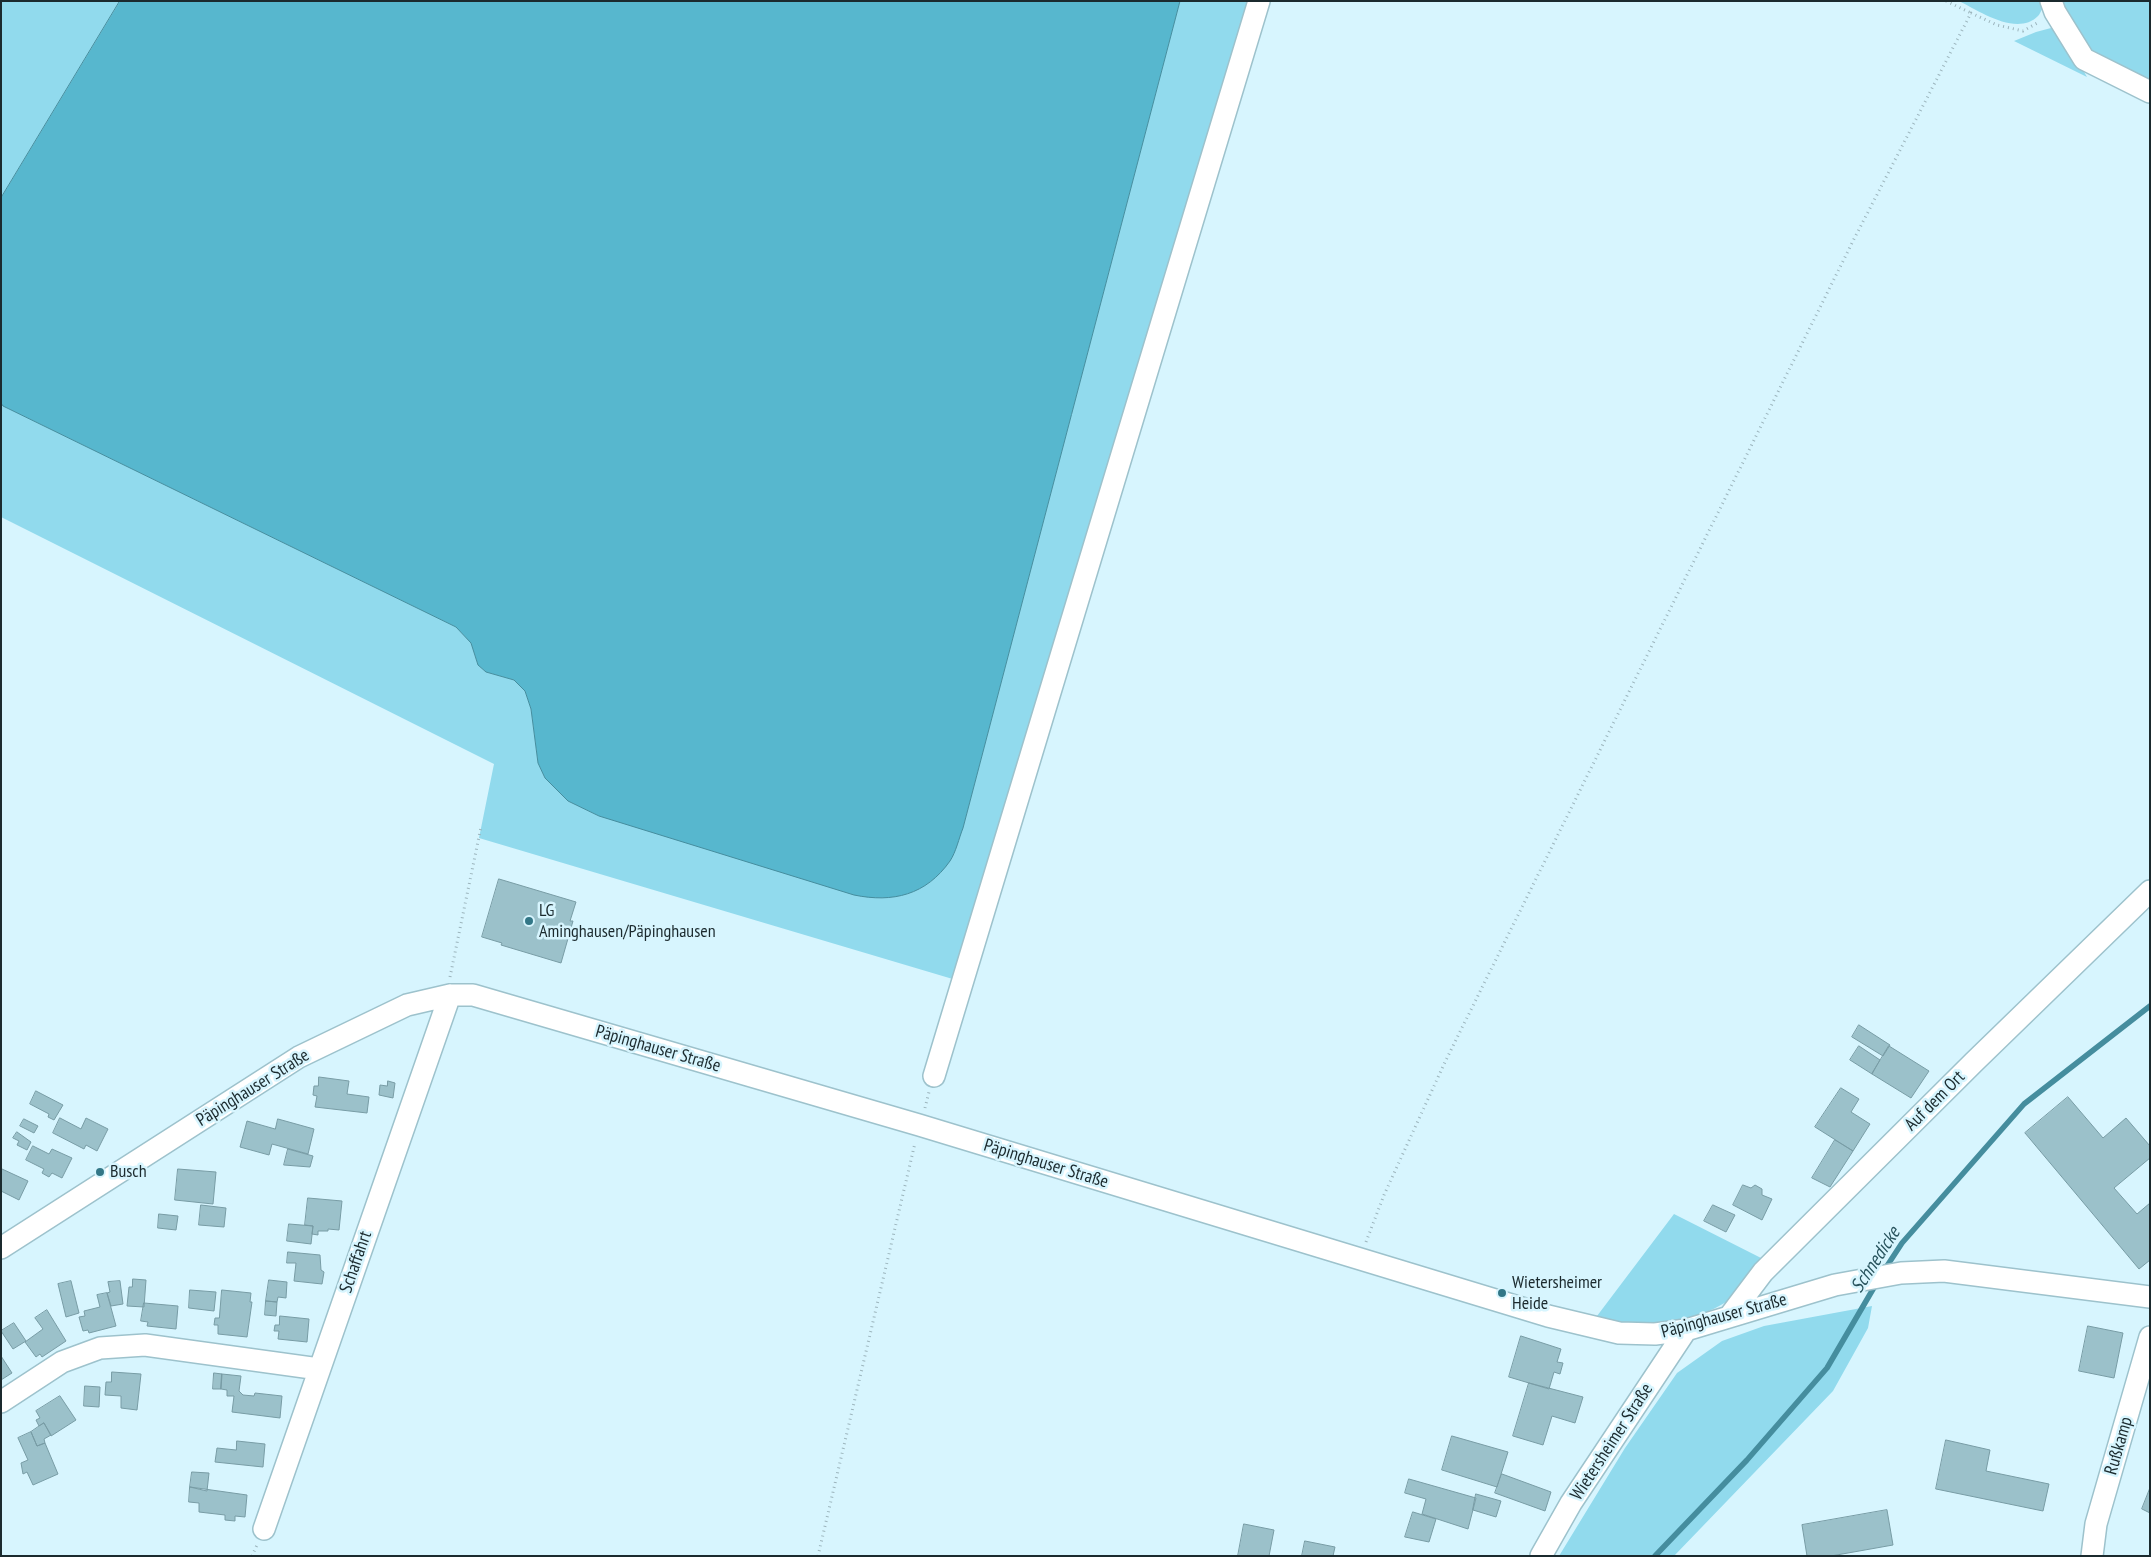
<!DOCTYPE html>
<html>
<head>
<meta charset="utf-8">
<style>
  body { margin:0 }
  #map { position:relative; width:2151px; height:1557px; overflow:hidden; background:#d7f5fe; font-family:"PT Sans Narrow",sans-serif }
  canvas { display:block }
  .frame { position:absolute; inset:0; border:2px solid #1b2a2e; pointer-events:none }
</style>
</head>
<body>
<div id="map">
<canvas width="2151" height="1557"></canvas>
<div class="frame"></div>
</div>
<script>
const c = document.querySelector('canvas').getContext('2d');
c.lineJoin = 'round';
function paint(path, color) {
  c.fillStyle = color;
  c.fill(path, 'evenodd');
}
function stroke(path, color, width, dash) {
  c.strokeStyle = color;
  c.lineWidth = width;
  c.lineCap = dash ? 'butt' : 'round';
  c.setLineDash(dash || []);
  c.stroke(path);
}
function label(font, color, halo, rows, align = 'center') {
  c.font = font + ' "PT Sans Narrow",sans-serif';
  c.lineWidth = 5;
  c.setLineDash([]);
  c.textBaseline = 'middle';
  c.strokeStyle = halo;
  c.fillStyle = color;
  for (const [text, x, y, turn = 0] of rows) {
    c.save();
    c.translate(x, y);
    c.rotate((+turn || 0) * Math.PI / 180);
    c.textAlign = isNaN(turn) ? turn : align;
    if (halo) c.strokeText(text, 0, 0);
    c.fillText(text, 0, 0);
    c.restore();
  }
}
paint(new Path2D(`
  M1,1H120L1,198Z
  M1180,1H1250L956,980L479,838L494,764L1,517V403L3,406L456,627L471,643L478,665L486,672L514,680L525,691L531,709L538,763L545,778L568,801L599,816L963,828Z
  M1959,1H2044V2C2043,6 2041,13 2038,16C2017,37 1979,11 1959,1Z
  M2060,1H2150V82L2093,54Z
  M2051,28L2064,38L2087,77L2014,41L2036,32Z
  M1674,1214L1767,1261C1756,1272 1746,1285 1735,1295C1700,1326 1637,1326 1594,1320Z
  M1872,1306L1868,1328L1833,1391L1674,1556H1559L1625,1448L1677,1373L1722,1341L1764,1326Z`), '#91daed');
const water = new Path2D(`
  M120,1H1180L963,828C959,838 956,852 950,861C926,895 893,903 854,895L599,816L568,801L545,778L538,763L531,709L525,691L514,680L486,672L478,665L471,643L456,627L3,406L1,403V198Z`);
paint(water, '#57b7ce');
stroke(water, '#458d9e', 1);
stroke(new Path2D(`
  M1885,1269L1902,1243L2024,1104L2150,1006
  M1655,1556L1747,1460L1827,1368L1876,1284`), '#458d9e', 5.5);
const building = new Path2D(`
  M499,879L576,902L570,921H573L561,963L501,945L502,943L482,937Z
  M1859,1025L1890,1045L1883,1056L1852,1037Z
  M1859,1046L1880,1060L1872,1074L1850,1060Z
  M1889,1046L1929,1071L1911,1098L1872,1074Z
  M319,1077L349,1081L347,1094L369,1097L367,1113L315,1107L317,1096L313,1095L314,1086H318Z
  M388,1081L395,1083L393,1098L379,1095L380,1085L387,1086Z
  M1841,1088L1859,1099L1851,1112L1870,1124L1853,1151L1815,1127Z
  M36,1091L63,1105L54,1120L48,1117L49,1114L30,1104Z
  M2068,1097L2103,1138L2126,1118L2150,1146V1158L2114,1188L2137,1214L2150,1203V1260L2139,1269L2025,1133Z
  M60,1118L81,1129L86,1118L108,1129L97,1151L86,1145L84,1149L53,1133Z
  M24,1119L38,1126L34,1133L20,1126Z
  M278,1119L314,1129L308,1154L272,1144L269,1155L240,1147L247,1121L275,1129Z
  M17,1132L31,1142L27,1150L17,1145L19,1141L13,1138Z
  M1835,1140L1853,1151L1830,1187L1812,1178Z
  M33,1146L49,1154L52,1149L72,1158L62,1178L52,1173L49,1177L42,1173L44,1169L26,1160Z
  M288,1149L313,1156L310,1167L284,1165Z
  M2,1169L28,1181L19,1200L1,1191Z
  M178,1169L216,1172L213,1204L175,1200Z
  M1743,1185L1751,1188L1755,1185L1762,1189V1195L1772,1199L1762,1220L1733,1205Z
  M308,1198L342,1201L339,1230L328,1229V1231H318V1235L312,1234L313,1226L305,1225Z
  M201,1205L226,1208L224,1227L199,1225Z
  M1713,1205L1735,1215L1726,1232L1704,1221Z
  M159,1214L178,1216L176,1230L158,1228Z
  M289,1224L313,1226L311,1244L287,1241Z
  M288,1252L320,1255L321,1270L324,1272L322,1284L294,1281L296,1263H287Z
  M133,1279L146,1280L144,1307L127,1306L129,1287H132Z
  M269,1280L287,1282L286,1298L278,1297L277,1302L266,1301Z
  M71,1281L79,1313L66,1317L58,1284Z
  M120,1281L123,1304L111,1306L107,1293L110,1292L108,1282Z
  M190,1290L216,1292L214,1311L189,1308Z
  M222,1290L251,1293L250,1302H252L247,1337L218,1334V1325H214L215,1318H219Z
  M107,1293L116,1326L89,1333L88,1330L83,1331L79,1317L85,1316L84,1311L100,1307L97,1295Z
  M266,1301L277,1302L276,1316L265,1315Z
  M144,1303L178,1306L176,1329L147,1326L148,1322L141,1321Z
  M47,1310L66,1341L42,1357L40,1354L36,1357L25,1342L43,1329L35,1318Z
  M280,1316L309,1319L307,1342L278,1339L279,1331H274L275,1325H279Z
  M14,1323L26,1341L13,1349L1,1331Z
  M2088,1326L2123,1333L2114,1378L2079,1371Z
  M1521,1336L1561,1349L1557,1362L1563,1363L1560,1374L1554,1372L1549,1389L1509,1377Z
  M1,1356L12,1373L1,1380Z
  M112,1372L141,1374L137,1410L121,1408V1396L105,1395L106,1382H111Z
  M214,1373L222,1374L221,1389H213Z
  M222,1374L241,1376L239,1391L243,1395L254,1396L255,1393L282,1396L280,1418L232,1412L234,1396H227V1390L221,1389Z
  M1529,1383L1583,1397L1575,1423L1552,1416L1543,1445L1513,1436Z
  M85,1386L100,1387L99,1407L84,1406Z
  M60,1396L76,1420L51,1436L44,1423L39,1426L36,1420L40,1418L36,1411Z
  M44,1423L51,1435L44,1439L45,1443L37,1446L31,1432Z
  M31,1432L37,1446L45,1443L58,1474L33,1485L27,1472L23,1474L21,1463L28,1460L18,1438Z
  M1452,1436L1508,1452L1497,1487L1442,1470Z
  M1946,1440L1990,1450L1986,1471L2049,1484L2043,1511L1936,1489Z
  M237,1441L265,1444L263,1467L215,1462L217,1448L236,1450Z
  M192,1472L209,1473L207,1491L190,1487Z
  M1502,1474L1551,1492L1545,1511L1495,1493Z
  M1409,1479L1476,1498L1468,1529L1422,1514L1426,1499L1405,1493Z
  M190,1487L247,1495L245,1517L235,1516V1521L225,1520V1515L199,1512V1503L189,1502Z
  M2150,1488V1513L2142,1509Z
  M1476,1494L1501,1501L1496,1517L1473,1510Z
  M1887,1510L1893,1545L1831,1556H1807L1802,1525Z
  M1413,1512L1436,1519L1429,1542L1405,1537Z
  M1244,1524L1274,1530L1269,1556H1238Z
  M1305,1541L1335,1547L1333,1556H1302Z`);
paint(building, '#9bc1ca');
stroke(building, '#789ca5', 1);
const minor = new Path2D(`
  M2051,1L2055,12L2084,59L2150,92
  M934,1076L1259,1
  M1,1248L299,1057L407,1005L450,995H473L919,1125L1548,1316L1619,1333L1655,1334L1686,1330L1835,1285L1901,1273L1944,1271L2150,1297
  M1729,1317L1763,1272L1974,1062L2150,891
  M1,1402L62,1362L100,1348L145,1345L319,1369
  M264,1529L450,995
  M1541,1556L1571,1503L1686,1330
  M2092,1556L2096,1524L2150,1337`);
stroke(minor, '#9dc2cc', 24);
stroke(new Path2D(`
  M1946,1L1971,13
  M450,977L481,827
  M925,1108L929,1092
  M1366,1242L1384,1195L1445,1062L1853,241L1971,13L1997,25L2023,31L2039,22
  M252,1556L257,1545
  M818,1556L915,1143`), '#9cb5bd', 3, [1, 4]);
stroke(minor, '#fff', 21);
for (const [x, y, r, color] of [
  [529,921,5,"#337787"],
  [100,1172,5,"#337787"],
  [1502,1293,5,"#337787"]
]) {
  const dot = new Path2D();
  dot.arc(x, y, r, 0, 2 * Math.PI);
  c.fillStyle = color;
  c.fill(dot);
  stroke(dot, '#d7f5fe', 2);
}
label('18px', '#1b2a2e', '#d7f5fe', [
  ["LG",539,911],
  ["Aminghausen/Päpinghausen",539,932],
  ["Busch",110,1172],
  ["Wietersheimer",1512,1283],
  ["Heide",1512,1304]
], 'left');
label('18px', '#1b2a2e', '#d7f5fe', [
  ["Päpinghauser Straße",658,1049,16],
  ["Päpinghauser Straße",253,1088,-32],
  ["Auf dem Ort",1935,1101,-45],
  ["Päpinghauser Straße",1046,1164,17],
  ["Schaffahrt",356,1262,-71],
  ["Päpinghauser Straße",1724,1316,-15],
  ["Wietersheimer Straße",1612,1442,-57],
  ["Rußkamp",2119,1446,-74]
]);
label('italic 19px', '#28535d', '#d7f5fe', [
  ["Schnedicke",1876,1260,-57]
]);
</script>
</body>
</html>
